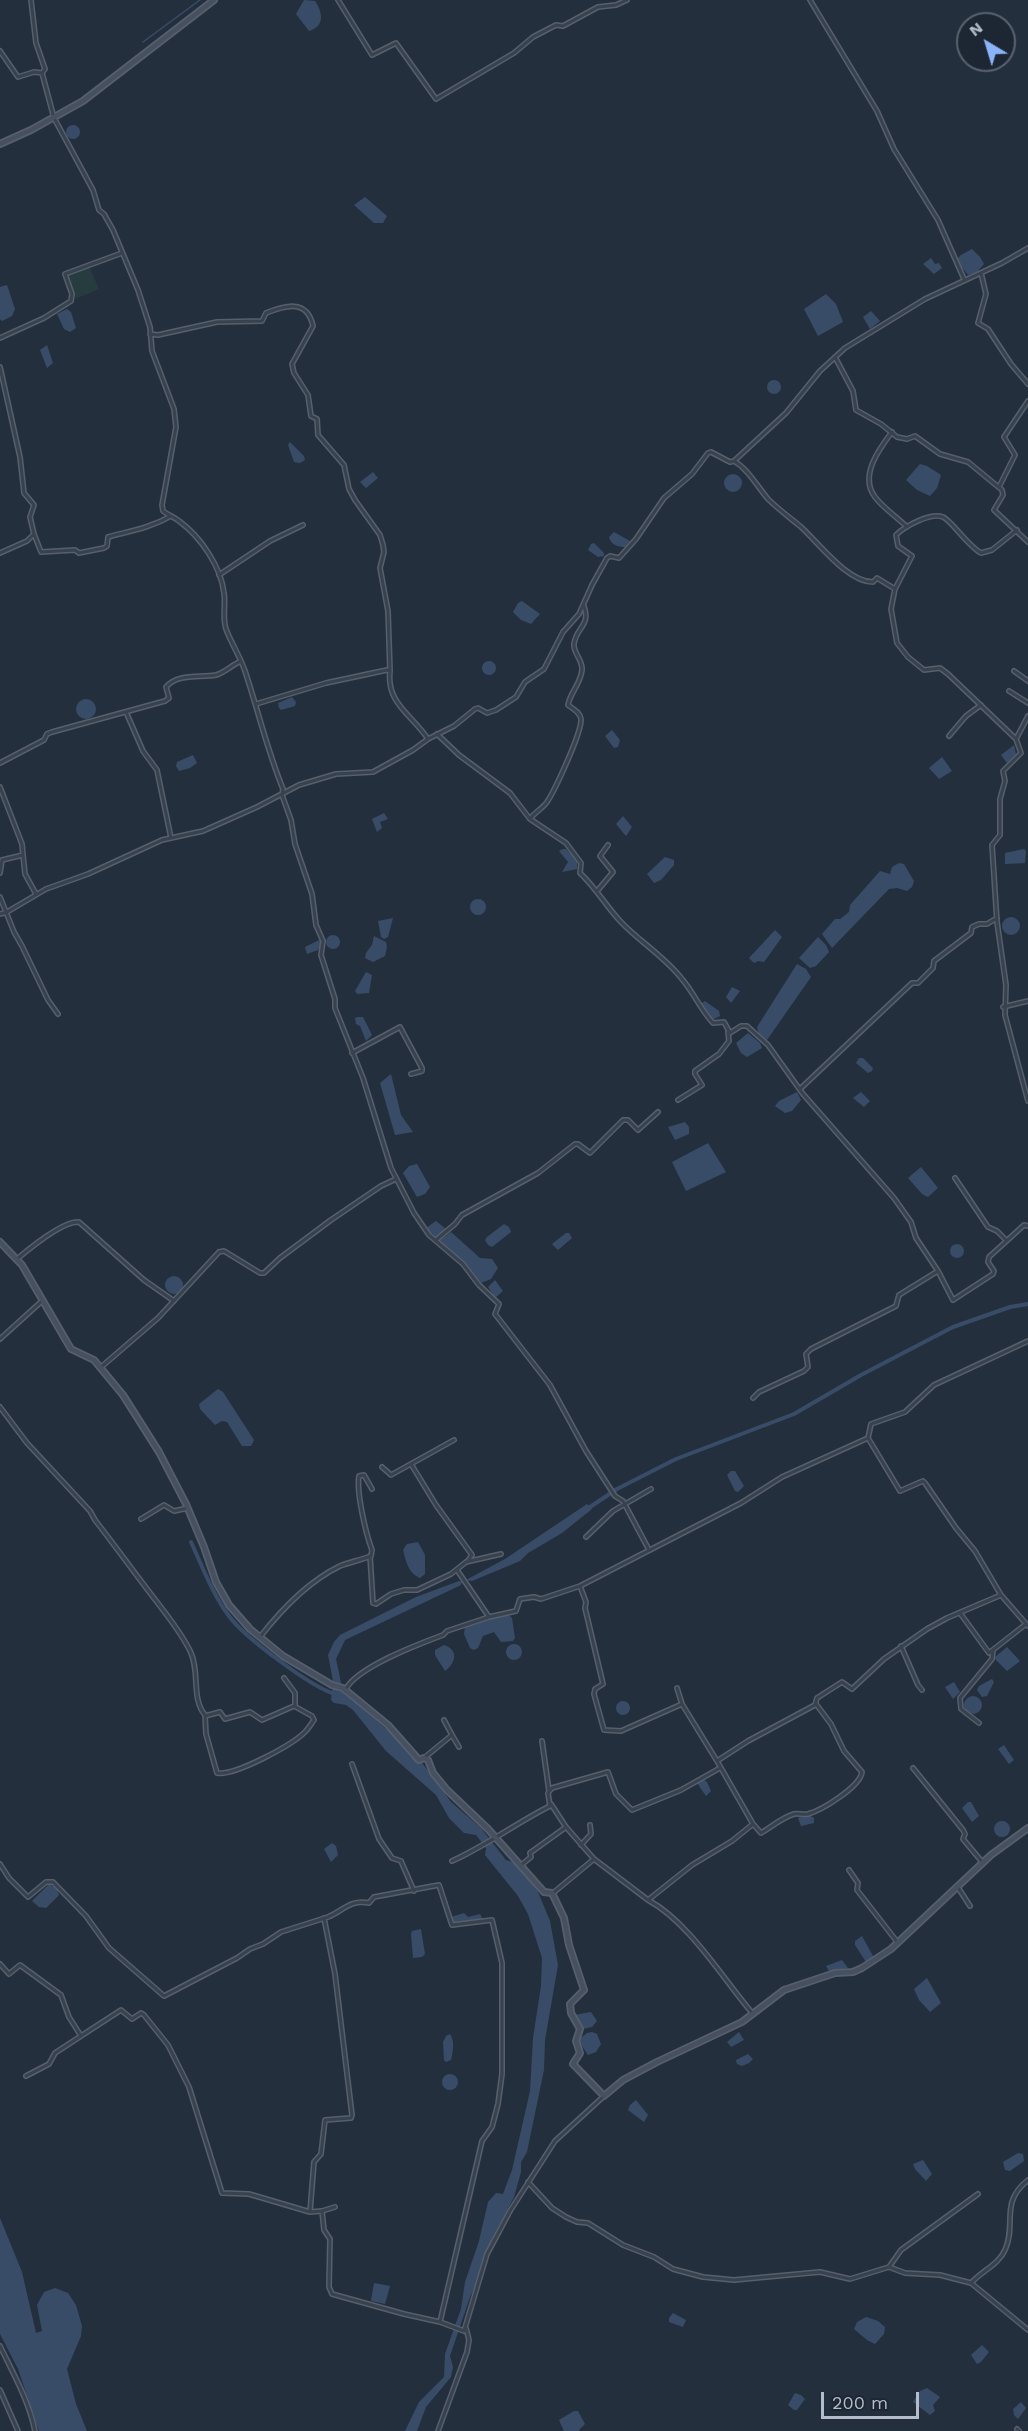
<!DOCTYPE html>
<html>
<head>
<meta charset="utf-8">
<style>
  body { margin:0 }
  #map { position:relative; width:1028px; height:2431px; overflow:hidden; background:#242f3e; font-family:"Work Sans",sans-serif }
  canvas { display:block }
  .north { position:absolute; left:956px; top:12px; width:60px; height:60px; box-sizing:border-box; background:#1d2633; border:2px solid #59626f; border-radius:50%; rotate:322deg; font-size:16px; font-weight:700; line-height:24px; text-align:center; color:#b4bcc9 }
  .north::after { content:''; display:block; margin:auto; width:21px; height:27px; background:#8ab4f8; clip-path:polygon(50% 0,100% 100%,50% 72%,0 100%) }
  .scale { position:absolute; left:821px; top:2392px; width:98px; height:27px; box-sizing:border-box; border:3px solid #b4bcc9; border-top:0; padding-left:8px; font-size:18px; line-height:21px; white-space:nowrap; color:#b4bcc9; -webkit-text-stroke:4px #1d2633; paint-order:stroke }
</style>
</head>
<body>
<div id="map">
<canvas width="1028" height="2431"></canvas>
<div class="north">N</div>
<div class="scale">200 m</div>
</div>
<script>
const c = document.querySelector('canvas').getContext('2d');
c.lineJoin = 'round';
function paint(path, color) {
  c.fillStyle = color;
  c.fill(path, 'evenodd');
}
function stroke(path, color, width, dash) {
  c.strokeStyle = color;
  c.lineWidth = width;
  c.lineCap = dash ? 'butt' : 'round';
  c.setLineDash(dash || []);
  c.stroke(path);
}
paint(new Path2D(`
  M89,266L99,289L75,299L66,275Z`), '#263c3f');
paint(new Path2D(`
  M304,0L315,1C323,13 325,26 309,31L296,14Z
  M66 132a7 7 0 1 1 14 0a7 7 0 1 1-14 0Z
  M365,197L387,216L383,223H374L354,205Z
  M972,249L980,257L984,264L977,272L968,275L956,260L961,255Z
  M931,258L935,264L939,263L942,268L934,274L923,264Z
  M7,285L15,309L12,316L2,321L0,319V287Z
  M826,294L836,304L843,322L818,336L804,309Z
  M67,309L71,312L76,328L70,332L64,329L57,314Z
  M871,311L880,321L870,329L863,317Z
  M47,345L53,363L47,368L40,350Z
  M767 387a7 7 0 1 1 14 0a7 7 0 1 1-14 0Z
  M290,442L304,456L305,460L300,463L294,462L288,445Z
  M920,464L927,466L941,475L937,488L930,496L917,490L906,480Z
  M373,472L378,478L366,488L360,482Z
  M724 483a9 9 0 1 1 18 0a9 9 0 1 1-18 0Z
  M614,532L630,541L626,547C618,547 611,545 609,537Z
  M594,543L604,553V556L598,557L588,550L591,544Z
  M522,601L540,614L531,624L521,620L513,612L518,603Z
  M482 668a7 7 0 1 1 14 0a7 7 0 1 1-14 0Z
  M292,697L296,702L295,706L281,710L279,708L278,703Z
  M76 709a10 10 0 1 1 20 0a10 10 0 1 1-20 0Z
  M612,730L620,740L618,747L614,748L605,736Z
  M1014,745L1016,754L1007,763L1001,755Z
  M193,755L197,763L190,768L179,771L176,766L177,762Z
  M942,757L952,771L939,779L929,768Z
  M384,813L388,819L380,822L382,828L377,832L372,819Z
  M623,816L632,827L626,836L616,824Z
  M563,849H566L577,860V869L562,872L568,862L559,851Z
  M1024,849L1026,851L1025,863L1005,864V853Z
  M665,857L674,860V865L661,880L654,883L647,874Z
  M899,863L904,864L914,881L912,887L907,891L897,888L889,889L832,948L822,934L835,919H840L849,912L850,905L880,871L890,874L892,867Z
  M470 907a8 8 0 1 1 16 0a8 8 0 1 1-16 0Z
  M1002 926a9 9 0 1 1 18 0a9 9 0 1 1-18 0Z
  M393,918L388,937L384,939L381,937L378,921Z
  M775,930L782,937L764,962L758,961L754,963L749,958Z
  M326 942a7 7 0 1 1 14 0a7 7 0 1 1-14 0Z
  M374,936L386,942L387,947L385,956L373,962L365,958L366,953L372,945Z
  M818,937L826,945L829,952L816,966L810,968L799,958Z
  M319,940L321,943L318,950L307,954L305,947Z
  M797,964L806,969L811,977L767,1040L759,1034L757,1027Z
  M366,972L372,975L369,993L357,994L355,991Z
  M732,987L740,991L731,1003L726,997Z
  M705,1001L719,1011L720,1016L712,1020L699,1005Z
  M358,1017H363L372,1035L366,1041L360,1026L356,1024L355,1018Z
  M748,1033L760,1043L762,1048L747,1057L741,1053L736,1043Z
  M859,1058H863L873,1068L872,1071L868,1073L856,1063Z
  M391,1074L401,1115L413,1132L395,1135L380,1083Z
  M797,1092L801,1100L792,1111L785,1113L775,1106L779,1101Z
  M861,1092L870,1101L864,1107L853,1098Z
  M685,1122L689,1127V1134L675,1140L668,1127Z
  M708,1143L726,1172L686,1191L672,1162Z
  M417,1164L430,1187L425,1194L417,1197L403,1173L409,1166Z
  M921,1167L938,1188L928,1197L922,1194L908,1178Z
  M436,1221L446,1229L437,1238L426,1228Z
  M504,1224L509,1227L511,1232L492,1247L488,1245L485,1240L487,1237Z
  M451,1232L480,1258L492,1259L498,1268L491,1279L481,1283L461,1259L440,1244L439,1241Z
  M566,1233H569L572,1238L558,1250L552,1244Z
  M950 1251a7 7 0 1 1 14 0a7 7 0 1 1-14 0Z
  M165 1285a9 9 0 1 1 18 0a9 9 0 1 1-18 0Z
  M495,1280L503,1291L495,1298L488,1287Z
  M218,1389L223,1392L254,1440L251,1446H242L227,1422L222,1421L215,1425L200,1409L199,1404Z
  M731,1471H735L744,1486L738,1492L735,1491L727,1475Z
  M587,1504L592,1509L562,1533L528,1553L520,1561L472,1581L466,1580L505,1559Z
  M418,1542L425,1555V1574L420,1578C408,1573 406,1561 403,1550L407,1544Z
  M459,1581L462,1582L461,1585L345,1640L336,1659L343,1692L392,1734L411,1757L423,1764L451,1802L481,1828L506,1860L515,1863L529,1879L538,1892L550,1921L558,1965L545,2040L544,2070L527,2152L521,2162V2172L514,2197L492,2239L481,2274L470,2297L450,2356L453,2367L451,2377L426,2407L417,2431H405L419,2402L444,2377L445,2354L461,2309L465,2282L479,2241L488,2202L496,2193L503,2194L512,2170L530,2091L533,2038L541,1986L542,1958L528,1914L518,1896L485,1855L486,1848L476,1835L464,1833L449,1818L436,1795L386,1751L353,1710L346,1705L334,1703L331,1700L333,1681L328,1655L334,1642L340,1635L416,1597Z
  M508,1614L512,1618L515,1638L513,1641L501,1642L494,1632L483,1636L478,1648L474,1650L470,1648L464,1634L465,1627Z
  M506 1652a8 8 0 1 1 16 0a8 8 0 1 1-16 0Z
  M444,1645C459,1650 456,1663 445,1671L435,1655V1650Z
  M1007,1647L1020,1661L1007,1671L995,1659V1657Z
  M992,1679L994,1682L987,1696L982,1697L977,1690L979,1686Z
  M954,1682L960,1692L953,1699L945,1687Z
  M964 1705a9 9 0 1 1 18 0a9 9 0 1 1-18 0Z
  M616 1708a7 7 0 1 1 14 0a7 7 0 1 1-14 0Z
  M1004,1745L1014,1760L1009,1764L998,1749Z
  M703,1779L707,1782L711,1791L706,1796L697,1783Z
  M968,1802H971L979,1816L972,1822L962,1808Z
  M809,1815L814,1818V1823L801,1826L798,1818Z
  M994 1829a8 8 0 1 1 16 0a8 8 0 1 1-16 0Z
  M332,1843L336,1846L338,1855L331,1862L324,1849Z
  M49,1884L57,1889L59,1895L46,1908L39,1907L32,1901Z
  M464,1913L468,1917L480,1914L483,1920C477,1923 461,1923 453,1924L451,1917Z
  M421,1929L425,1954L422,1957L413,1958L411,1934L412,1931Z
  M862,1936L873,1956L866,1962L855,1945V1941Z
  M842,1960L848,1968L830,1973L826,1966Z
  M927,1978L941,2003L930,2012L919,2000L914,1989Z
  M591,2012L597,2021L592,2027L583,2029L574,2015Z
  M592,2032L597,2034L601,2044L596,2052L588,2055L578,2040L587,2033Z
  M739,2032L744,2040L731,2047L727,2042Z
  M450,2034C455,2041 453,2052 451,2060L446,2062L444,2060L443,2042L446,2036Z
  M748,2054L753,2059L749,2063L742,2066L737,2064L736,2060Z
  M442 2082a8 8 0 1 1 16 0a8 8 0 1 1-16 0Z
  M636,2100L648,2115L644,2122L628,2110L630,2105Z
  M1018,2153L1023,2154L1024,2161L1010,2171L1005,2170L1003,2162Z
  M923,2160L932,2174L926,2181L915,2169L913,2164Z
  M0,2218L22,2272L36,2333L42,2331L37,2305L44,2292L55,2288L68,2293L76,2305L82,2326L81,2336L67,2369L76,2404L87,2431H39L18,2369L0,2334Z
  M374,2283L390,2286L385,2304L371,2301Z
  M673,2313L686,2320L683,2327L669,2322V2318Z
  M866,2317L878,2321L885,2327L884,2334L875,2344L867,2340L854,2329L857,2322Z
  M982,2345L989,2352L981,2362L977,2364L971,2355Z
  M927,2388L940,2397L933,2405L935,2411L930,2415L913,2402L920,2391Z
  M795,2393L801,2395L805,2399L797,2410H794L788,2405Z
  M1021,2402L1026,2408L1018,2419L1014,2415L1013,2409Z
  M574,2411H578L585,2424L578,2431H564L559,2420Z`), '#394c67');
stroke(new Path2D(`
  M143,42L200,0`), '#394c67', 1.5);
stroke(new Path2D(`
  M587,1509L617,1489L676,1459L794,1414L861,1375L953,1327L1010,1307L1028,1304
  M191,1542C202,1566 213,1595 229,1616C244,1637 311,1687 335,1694`), '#394c67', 4);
const street = new Path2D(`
  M31,0L36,43L45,69L42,73L54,118L93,190L99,210L104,214L113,230L138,290L150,327L152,351L174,409L176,427L162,505L163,511C168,515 174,517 179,521C201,537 221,567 224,593C226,606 222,616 226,629C231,643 240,656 245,671C258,710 267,750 283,789L282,795L291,820L295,844L312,894L316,925L323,941L321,955L335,999V1008L363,1078L391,1168L414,1213L429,1235L463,1264L479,1285L499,1304L495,1314L550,1385L586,1451L615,1496L623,1501L648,1548
  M338,0L372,55L396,43L436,99L514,53L533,37L556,25L563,26L598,7L616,5L627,0
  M810,0L877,111L894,149L938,220L964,279
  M0,51L18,77L34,72L42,73
  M981,273L986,294L978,323L988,329L1011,364L1028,384
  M150,334L158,335L217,322L262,321L266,313C284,306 307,298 313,326L292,364L294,373L308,395L311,416L317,419L318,435L344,465L349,489L355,500L380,535L383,545L384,552L380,568L388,611L390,671
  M0,338L44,318L71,301L72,294L65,274L122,253
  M835,357L853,391L856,410L881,424L897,437L907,439L915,436L940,454L968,462L1002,490L1003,495L994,510L1028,542
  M0,367L20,457L24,493L34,505L30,517L34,534L27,541L0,553
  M892,432C879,449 859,476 875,497C883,508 897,517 907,527
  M734,461C748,469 757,486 768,499C778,509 789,517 800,526C819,543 847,582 873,582L877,578L895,589L891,609L897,643L908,657L924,670L940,668L948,674L1016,739L1021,753L1003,771L1005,781L1000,799V835L992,845L997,922L1006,985L1005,1015L1028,1101
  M999,487L1015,455L1004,437L1028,401
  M34,534L41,552L75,550L79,553L104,548L107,546L108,537C130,531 150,528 171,516
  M219,575L270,541L303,525
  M895,589L912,556L898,546L896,535C905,526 931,512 943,517C952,521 967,545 981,553L992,550L1017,530
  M1014,671L1028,681
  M1009,691L1028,703
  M126,712L143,751L157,770L171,838
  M437,734L459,755L510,793L530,819L566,843L581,863L580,873C596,888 606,906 621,922C640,942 664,956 682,979C694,993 700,1009 713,1023L724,1022L730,1033L741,1026H747L768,1045L803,1094L894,1198L911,1222L916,1238L938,1271L953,1300L993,1274L994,1271L988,1262L989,1257L1024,1225L1028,1226
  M949,736L966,716L981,705
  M428,739L454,726L475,709L478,708L487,713L496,710L516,697L525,682L544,669L563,632L579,614L592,585L607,558L610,556L619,558L636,539L664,498L692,474L708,453L711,452L730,462L734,461L786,413L820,371L845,348L925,299L1002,263L1028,248
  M1016,739L1028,716
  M0,763L44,740L47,734L52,732L165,701L169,698L166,687C178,673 199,678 216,675C224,673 232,665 241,661
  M0,787L22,844L23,855L2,860L0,873
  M530,819C535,812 542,809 547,802C555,790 582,732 581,719C580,712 573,709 568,705C570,693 581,683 582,670C583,660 573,653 574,644C576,627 591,626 584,606
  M23,855L25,874L36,894
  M598,890L613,872L600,856L608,845
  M0,897L14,932L22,946L48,1000L58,1014
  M0,914L7,912L46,889L88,874L162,840L203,831L257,807L299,785L336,774L373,772L413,750L428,739C412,715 386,703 390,671L387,670L326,683L256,704
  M1003,1007L1028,1001
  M352,1053L400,1027L422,1068V1071L411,1074
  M800,1089L912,983H918L933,968L934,961L971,933L972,927L979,924H987L997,918
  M678,1100L702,1085L695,1074V1071L719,1054L729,1041L728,1032
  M955,1178L988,1227L997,1231L1006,1240
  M436,1240L455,1224L462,1215L538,1173L575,1144H578L590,1153L623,1120H628L638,1130L658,1112
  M17,1259C30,1248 62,1221 79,1222L144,1280L174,1301
  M0,1339L42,1301
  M100,1368L158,1318L219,1252L224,1251L260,1273H264L280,1258L331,1220L381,1186L396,1179
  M753,1398L759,1392L804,1371L808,1367L806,1354L811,1349L896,1306L899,1295L938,1271
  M0,1407L27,1443L90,1511L95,1520C116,1547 136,1575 157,1602C169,1618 183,1635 191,1653C200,1673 191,1698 205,1715L206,1734L217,1773C235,1776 292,1745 305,1732C309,1728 311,1724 314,1720L312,1716L294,1706L262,1720L250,1712L225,1719L220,1712L205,1716
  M868,1438L900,1491L923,1481L925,1483L956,1528L975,1551L1001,1595
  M411,1464L436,1505L472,1555L467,1562
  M382,1467L391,1475L454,1440
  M141,1519L164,1505L174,1511L188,1508
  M586,1537L613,1511L651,1489
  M370,1556L373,1603L376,1604L391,1594L404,1590H417L451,1574L466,1562L501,1554
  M457,1570L489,1617
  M580,1586L586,1602L585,1608L603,1684L595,1689L594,1694L604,1730L621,1731L682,1704L717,1761
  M960,1613L989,1653L1026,1624
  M260,1637C281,1610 309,1581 340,1566C350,1562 361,1560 371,1556L372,1550C366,1534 356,1492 359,1476L364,1475L372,1489
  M901,1646L918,1685L922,1690
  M284,1678L295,1693V1706
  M677,1688L682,1704
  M345,1691C354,1668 419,1644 443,1635L447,1631L489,1617L516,1611L520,1599L534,1597L541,1599L580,1586L741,1503L782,1477L868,1438L871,1424L905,1412L934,1385L1028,1341
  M444,1720L452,1735
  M979,1723L961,1709L960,1698L992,1659L993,1650
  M542,1741L549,1791
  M424,1758L452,1735L459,1747
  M352,1764L379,1839L392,1858L401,1861L414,1891
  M913,1768L963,1830L965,1834L963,1839L983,1863
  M551,1804L566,1827
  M753,1824L761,1833C771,1827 783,1817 794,1814C798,1813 803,1815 808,1814C822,1810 860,1787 862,1772L844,1751L831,1724L816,1704
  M581,1845L591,1834L590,1825
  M452,1861C486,1846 516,1823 550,1806L548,1793L552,1788L608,1772L616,1794L632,1810L681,1790L720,1768
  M0,1864L9,1878L28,1897L46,1882H53L86,1916L109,1948L164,1996L237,1958L250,1949L263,1944L281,1932L328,1917C343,1911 350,1899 369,1903L374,1897L439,1885L452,1925L492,1920L502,1963V2074L498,2104L492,2127L482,2141L440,2322
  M520,1866L531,1857L530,1853L566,1827L594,1859
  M849,1870L858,1883L857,1890L898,1943
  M957,1886L970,1906
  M553,1893L594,1859L648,1900L692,1865L732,1841L753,1824L717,1761L748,1741L815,1705L817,1698L842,1682L852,1689L884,1659L927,1629L947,1618L1001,1595L1028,1626
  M648,1900C689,1922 723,1979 753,2014
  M0,1964L9,1974L20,1965L61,1995L69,2017L81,2036L121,2010L132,2019L141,2013L144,2015L168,2045L189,2087L222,2193L249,2194L310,2212L322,2211L324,2230L330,2239L329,2287L332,2294L404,2314L440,2322L464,2331L487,2254L510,2211L555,2141L604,2096
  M26,2076L49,2064L55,2053L81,2036
  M528,2182L552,2208L566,2217L577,2222L588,2223L623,2245L654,2257L673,2269L703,2277L734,2280L820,2272L850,2279L889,2267L905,2273L940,2275L971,2283L1028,2330
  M322,2211L335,2207
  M310,2212L314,2162L321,2154L325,2120L351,2118L352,2115L335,1974L324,1918
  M889,2267L901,2250L978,2194
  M971,2283C982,2271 999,2264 1005,2250C1017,2224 999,2203 1028,2180
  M0,2346C13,2373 29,2401 35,2431
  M0,2390L18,2431
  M1017,2429L1019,2431
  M438,2431L467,2352L469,2340L466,2328`);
const secondary = new Path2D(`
  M0,144L31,130L83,101L214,0
  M0,1242L22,1265L71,1349L94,1360L123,1395L159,1452L186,1504L204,1547L216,1582L229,1605L250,1629L283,1656L332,1685L343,1688L388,1725L419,1760L424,1758L428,1760L433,1773L447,1790L488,1829L544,1892L552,1893L564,1918L569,1945L584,1990L570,2004L571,2013L580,2029L576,2041L580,2053L573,2064L604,2096L623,2080L657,2062L742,2022L784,1990L835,1973L853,1972L862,1968L891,1949L991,1855L1028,1828`);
stroke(street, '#565f6c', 6);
stroke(secondary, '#565f6c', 8);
stroke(street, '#38414e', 3);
stroke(secondary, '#465061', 4.5);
</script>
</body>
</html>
